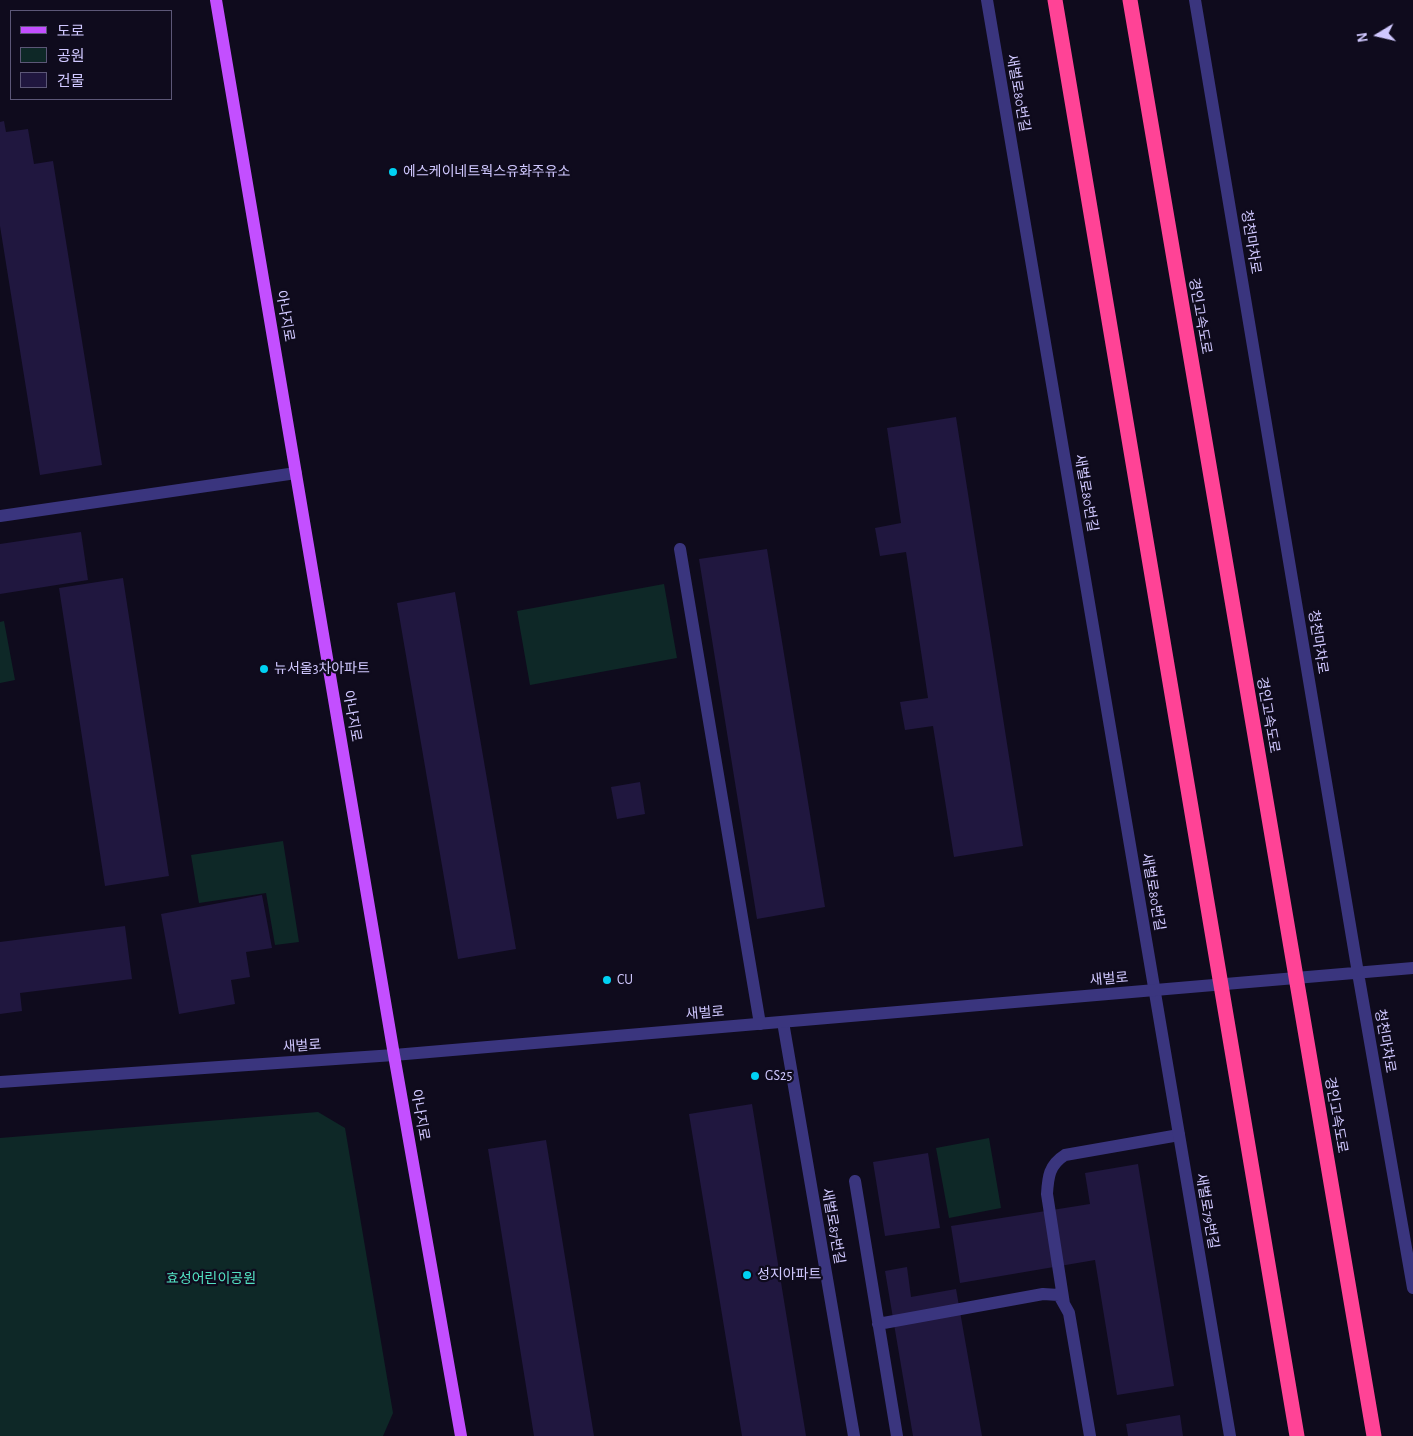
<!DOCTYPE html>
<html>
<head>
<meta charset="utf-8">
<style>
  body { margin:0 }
  #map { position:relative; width:1413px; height:1436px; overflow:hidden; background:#0f0b1d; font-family:"Alegreya Sans","Noto Sans KR",sans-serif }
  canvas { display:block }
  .legend { position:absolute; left:10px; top:10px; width:162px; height:90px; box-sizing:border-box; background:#0f0b1d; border:1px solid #5c5777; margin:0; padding:6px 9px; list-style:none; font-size:15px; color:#d0c8ff }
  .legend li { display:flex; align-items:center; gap:10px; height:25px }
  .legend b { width:25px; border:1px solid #5c5777 }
  .north { position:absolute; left:1353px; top:10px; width:50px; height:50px; -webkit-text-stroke:4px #0f0b1d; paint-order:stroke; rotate:261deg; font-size:14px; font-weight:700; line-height:20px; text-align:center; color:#d0c8ff }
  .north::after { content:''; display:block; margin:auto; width:18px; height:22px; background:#d0c8ff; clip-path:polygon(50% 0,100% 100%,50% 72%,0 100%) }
</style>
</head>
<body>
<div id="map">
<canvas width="1413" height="1436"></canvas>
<ul class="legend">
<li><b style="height:6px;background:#c34fff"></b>도로</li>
<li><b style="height:14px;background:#0e2827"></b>공원</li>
<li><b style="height:14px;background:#20173f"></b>건물</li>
</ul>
<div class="north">N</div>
</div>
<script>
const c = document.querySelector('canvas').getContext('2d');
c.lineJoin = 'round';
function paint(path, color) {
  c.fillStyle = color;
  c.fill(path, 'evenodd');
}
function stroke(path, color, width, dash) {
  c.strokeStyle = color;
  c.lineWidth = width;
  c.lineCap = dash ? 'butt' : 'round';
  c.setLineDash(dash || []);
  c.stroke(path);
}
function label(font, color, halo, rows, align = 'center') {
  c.font = font + ' "Alegreya Sans","Noto Sans KR",sans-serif';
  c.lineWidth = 4.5;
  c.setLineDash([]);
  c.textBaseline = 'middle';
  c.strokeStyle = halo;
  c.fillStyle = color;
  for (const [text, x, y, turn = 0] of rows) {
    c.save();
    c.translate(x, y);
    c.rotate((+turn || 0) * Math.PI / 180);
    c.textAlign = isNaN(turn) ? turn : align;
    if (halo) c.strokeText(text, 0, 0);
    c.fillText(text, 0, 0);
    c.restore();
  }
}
paint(new Path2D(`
  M664,584L677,658L530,685L517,611Z
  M4,621L15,680L0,683V622Z
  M283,841L299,942L275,945L266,893L199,903L191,855Z
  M318,1112L345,1128L393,1413L383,1436H0V1138Z
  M989,1138L1001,1208L949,1218L936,1148Z`), '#0e2827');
paint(new Path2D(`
  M4,121L6,132L28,129L34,164L53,161L102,465L40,475L0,226V122Z
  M956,417L1023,846L954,857L933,726L905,730L900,702L928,698L906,552L880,556L875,528L901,523L887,428Z
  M81,532L88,580L0,594V544Z
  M767,549L825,907L757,919L699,559Z
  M123,578L169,876L105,886L59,588Z
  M455,592L516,949L458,959L397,603Z
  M640,782L645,814L617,819L611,787Z
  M262,895L272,948L246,952L250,977L231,980L235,1004L179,1014L161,914Z
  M125,926L132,979L20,993L22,1011L0,1014V942Z
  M752,1104L806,1436H742L689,1114Z
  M546,1140L594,1436H534L488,1149Z
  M928,1153L940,1228L885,1236L873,1162Z
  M1138,1164L1174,1386L1117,1395L1095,1260L960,1283L951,1226L1090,1204L1085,1173Z
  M907,1267L911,1297L956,1289L982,1436H913L885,1271Z
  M1180,1415L1183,1436H1128L1126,1424Z`), '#20173f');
stroke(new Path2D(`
  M0,516L296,473
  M680,549L760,1024
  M855,1181L897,1436
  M1064,1304L1047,1194C1048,1177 1049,1165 1065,1155L1179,1135
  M878,1324L1043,1294L1059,1295L1069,1313L1090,1436`), '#3a357e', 12);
stroke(new Path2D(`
  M987,0L1230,1436
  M783,1022L854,1436`), '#3a357e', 12);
stroke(new Path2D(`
  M1195,0L1358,973L1413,1288
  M0,1082L394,1055L1413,968`), '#3a357e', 12);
stroke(new Path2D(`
  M216,0L394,1055L461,1436`), '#c34fff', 12);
stroke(new Path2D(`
  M1055,0L1297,1436
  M1130,0L1374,1436`), '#ff4396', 15);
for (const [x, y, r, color] of [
  [393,172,5,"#00d2f3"],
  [264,669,5,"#00d2f3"],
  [607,980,5,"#00d2f3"],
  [755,1076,5,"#00d2f3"],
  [747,1275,5,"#00d2f3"]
]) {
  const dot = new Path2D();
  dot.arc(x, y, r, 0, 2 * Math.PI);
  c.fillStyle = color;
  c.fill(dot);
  stroke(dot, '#0f0b1d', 2);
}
label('14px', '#d0c8ff', '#0f0b1d', [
  ["새벌로80번길",1018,93,80],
  ["청천마차로",1251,242,81],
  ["아나지로",285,316,80],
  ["경인고속도로",1200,316,80],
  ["새벌로80번길",1086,493,80],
  ["청천마차로",1318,642,81],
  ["경인고속도로",1268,715,80],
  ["아나지로",352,716,80],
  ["새벌로80번길",1153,892,80],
  ["새벌로",1109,979,-5],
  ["새벌로",705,1013,-5],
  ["청천마차로",1385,1041,80],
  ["새벌로",302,1046,-4],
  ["아나지로",420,1115,80],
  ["경인고속도로",1336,1115,80],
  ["새벌로79번길",1207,1211,80],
  ["새벌로87번길",833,1226,80]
]);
label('14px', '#d0c8ff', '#0f0b1d', [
  ["에스케이네트웍스유화주유소",403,172],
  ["뉴서울3차아파트",274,669],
  ["CU",617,980],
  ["GS25",765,1076],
  ["성지아파트",757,1275]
], 'left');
label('14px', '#52e1c2', '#0f0b1d', [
  ["효성어린이공원",211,1279]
]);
</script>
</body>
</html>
